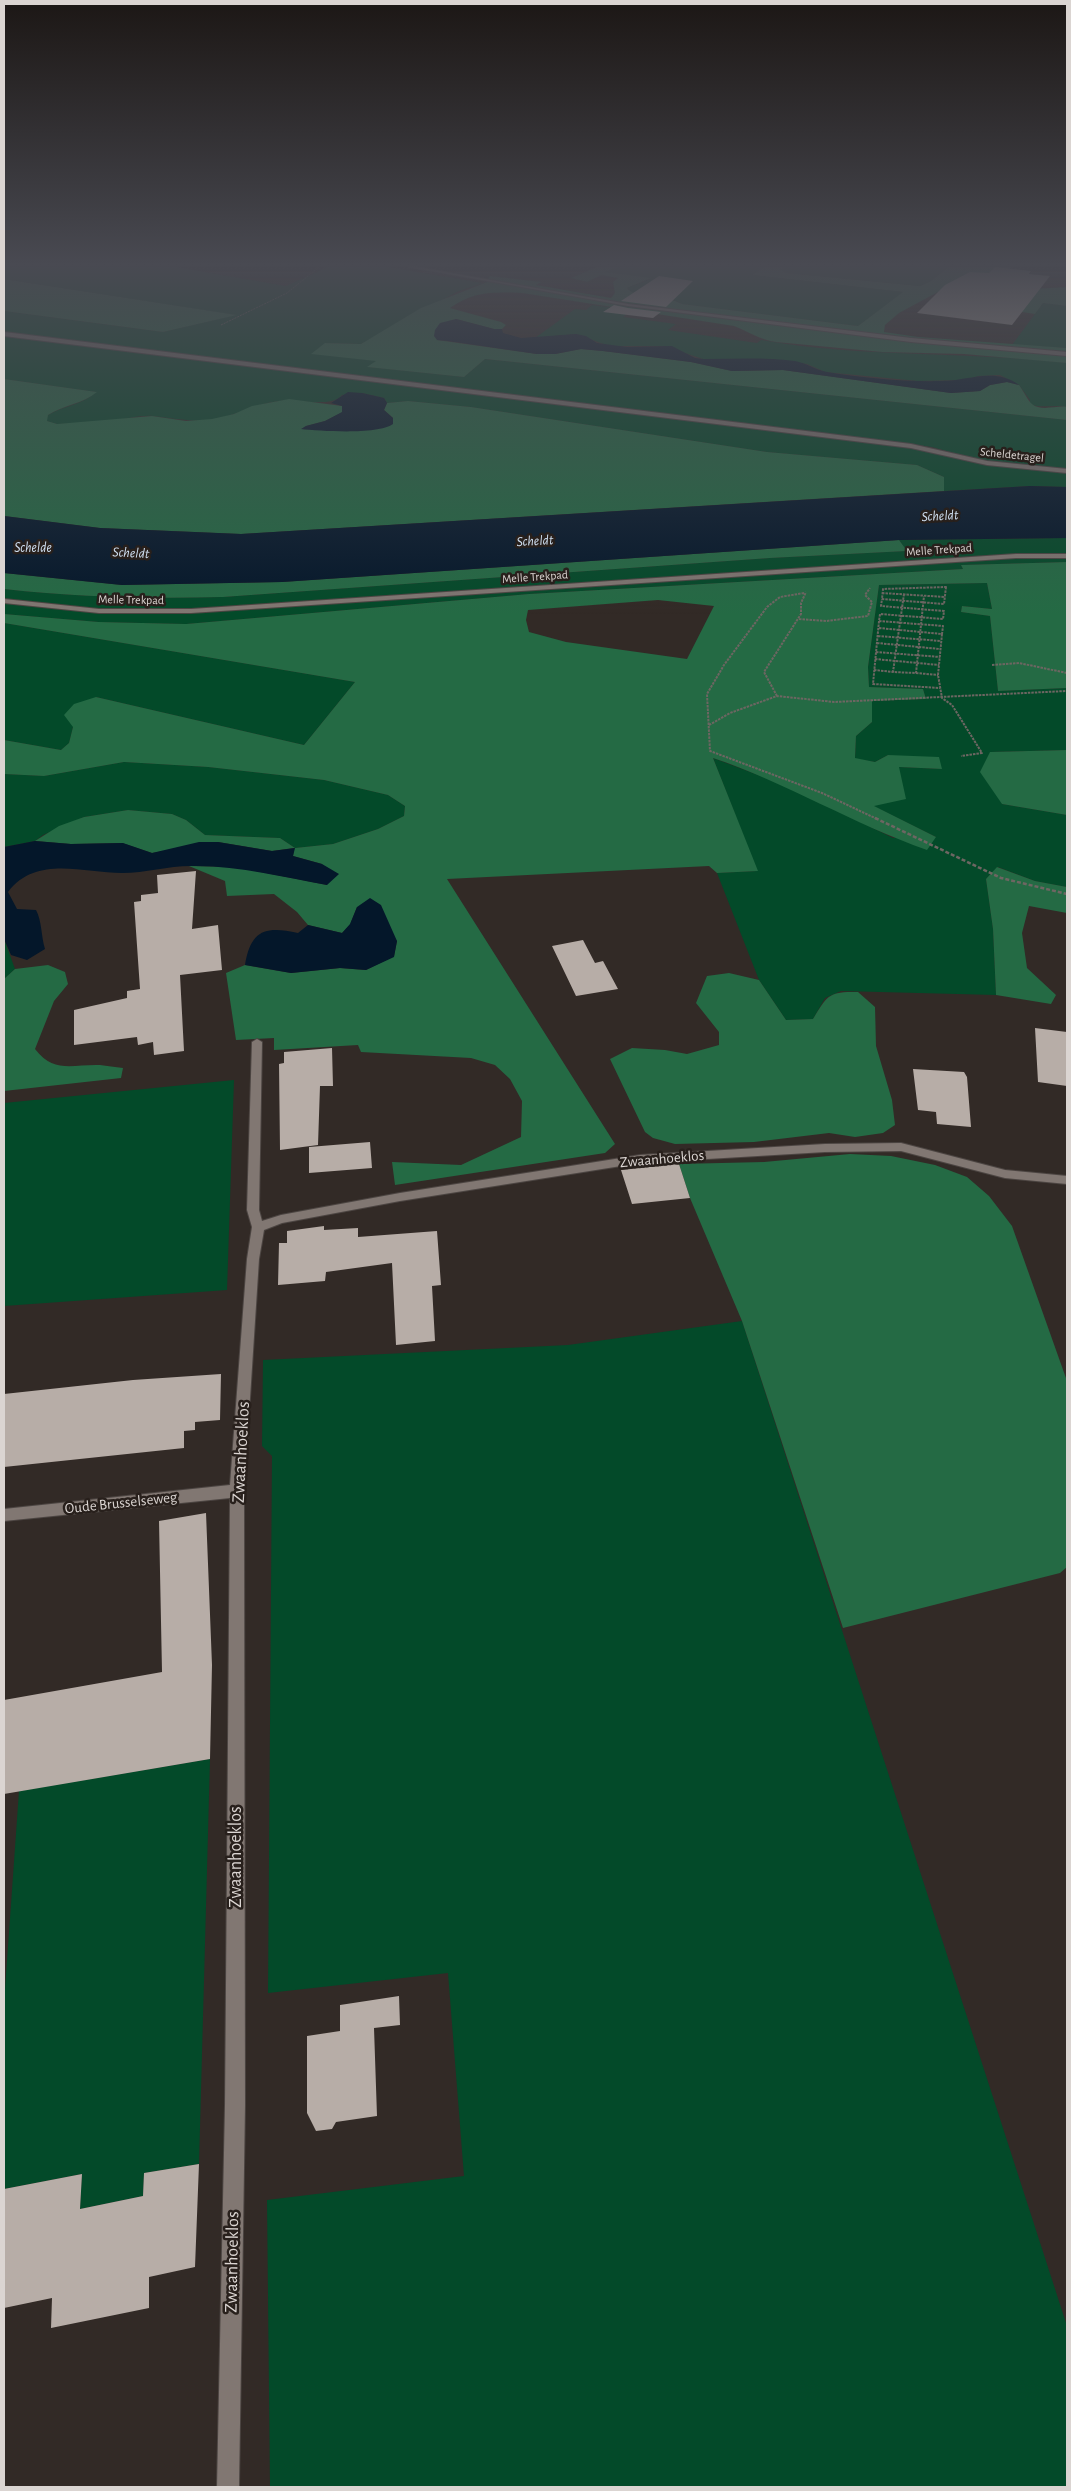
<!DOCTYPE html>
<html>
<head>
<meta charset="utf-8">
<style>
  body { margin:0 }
  #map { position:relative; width:1071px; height:2491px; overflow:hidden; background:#322a26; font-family:"Alegreya Sans",sans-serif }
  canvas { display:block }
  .frame { position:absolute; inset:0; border:5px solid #dbd5d2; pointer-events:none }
</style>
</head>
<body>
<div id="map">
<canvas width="1071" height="2491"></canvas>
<div class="frame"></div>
</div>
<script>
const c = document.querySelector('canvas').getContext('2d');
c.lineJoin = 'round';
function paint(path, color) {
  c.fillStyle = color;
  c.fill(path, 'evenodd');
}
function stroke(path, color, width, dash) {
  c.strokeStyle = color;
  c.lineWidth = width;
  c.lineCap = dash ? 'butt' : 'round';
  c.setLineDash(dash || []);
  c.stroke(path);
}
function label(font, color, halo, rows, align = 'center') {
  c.font = font + ' "Alegreya Sans",sans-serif';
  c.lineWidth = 5;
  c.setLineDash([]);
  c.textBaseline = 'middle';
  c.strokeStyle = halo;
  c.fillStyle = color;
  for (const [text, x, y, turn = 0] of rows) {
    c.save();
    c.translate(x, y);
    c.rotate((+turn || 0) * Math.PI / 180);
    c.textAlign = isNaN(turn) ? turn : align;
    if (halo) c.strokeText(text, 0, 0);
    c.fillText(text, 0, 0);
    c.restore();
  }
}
paint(new Path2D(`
  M4,267H176L286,286L328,267H388L483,283L457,292L361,344L325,343L377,361L369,367L464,377L485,359L1067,420V470L982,461L932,447L910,444L4,332V311L163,332L235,315L4,279Z
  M617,267H764L752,275L904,292L858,326L682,304C667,294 636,300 627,288L650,279L604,272Z
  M784,267H948L931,281L920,286L787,273L779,270Z
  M1043,303L1067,306V348L1012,345Z
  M592,305L632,310L623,317L676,324L668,330L757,343L761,340C862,358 966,351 1067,363V407C1054,404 1043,409 1030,404V400L1019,385L1000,375L979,376L963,380L918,381L825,372L807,364L770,359H703L664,346H609L576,334L535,338L575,309L586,310Z
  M4,335L923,449L970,462L1067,473V487L1030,486L944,491V477L917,465L767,452L471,407L408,401L387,403L384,398L362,393L342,395C333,408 296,399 280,401C255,403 234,417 210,420C190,422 173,418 153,416C141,415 127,419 115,420C96,423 77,424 57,424L46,421L48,415C63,406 84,404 96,392L4,379Z
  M1067,538V562L961,565L963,569L529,594L186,624L99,622L4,614V589C77,597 149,599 223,597L770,558L906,551L899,540Z
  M987,583L992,609L962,606L961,612L990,616L998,691L1067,688V750L990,752L1002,804L1067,815V887L1035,881L998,867L986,879L993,929L996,995L841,991L825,998L813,1019L786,1020L759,980L717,873L757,871L713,758L790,787L893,838L936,837L873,806L899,767L942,769L888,755L875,762L855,759L856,736L872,722V701L926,699L923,689L869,687L868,667L879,585Z
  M4,623L355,682L304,745L96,697L73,727L69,743L61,750L4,740Z
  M124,762L208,767L324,780L388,795L405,806L404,816L378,829L333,844L295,848L280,838L205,835L186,820L172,814L128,810L84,817L43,835L35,841L4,847V774L44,776Z
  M4,939L15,969L4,979Z
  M234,1080L227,1290L4,1306V1103Z
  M742,1321L1067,2326V2487H270L267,2200L464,2176L448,1973L268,1993L272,1456L262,1446L263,1360L568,1345Z
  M210,1759L199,2164L144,2173L143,2196L80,2209L82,2174L4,2189V2003L19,1791Z`), '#034a29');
paint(new Path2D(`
  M597,267H617L605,272L651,278L627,288C634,298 667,295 682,304L858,326L903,292L752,275L764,267H784L780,270L787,273L920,286L931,281L948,267H1011L1005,276L1033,289L1067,287V306L1043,303L1035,314L1009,310L990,296L938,292L899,313L885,325L884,332L918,337L1067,348V363L964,354L882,352L776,342C761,340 749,332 734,326L522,293C492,292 475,291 450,308L501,322L506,325L502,329H494L456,319L437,340L537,354H555L581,349L603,351L691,362L732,371L783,370L951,393L980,391L990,385L1007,382L1019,385C1023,390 1028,401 1032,404C1041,412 1057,405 1067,407V420L485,359L464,377L367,367L376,361L311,354L325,343L361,344L421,308L492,280L488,279L490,276L542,282L536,285L611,298L615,293L613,282L618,278L601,275L587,282L571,278Z
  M4,279L237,315L163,332L4,311Z
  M4,379L97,392C83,404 63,405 48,415L47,421L57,424L152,416L186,421L212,419L234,414L252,406L289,399L342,406L343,412L325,421L306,426L302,429L336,430L393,418L384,410L387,403L408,401L471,407L767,452L917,465L944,477V491L241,534L100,528L4,516Z
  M899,540L907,551L770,558L223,597C149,599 77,597 4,589V573L122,585L282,582Z
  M1067,562V688L998,691L990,616L961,612L962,606L992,609L987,583L879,585L868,667L869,687L923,689L926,699L872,701V722L856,736L855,758L875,762L888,755L939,757L942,769L899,767L906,799L874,806L936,837L927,850C853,824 787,783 713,758L758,871L717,873L709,866L447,879L615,1144L605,1153L395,1185L392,1162L461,1165L521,1137L522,1101L510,1079L495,1065L471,1058L361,1052L358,1045L274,1050V1038L236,1040L226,973L245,965L291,973L340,968L366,970L394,956L397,941L357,907L350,925L342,933L308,925L297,912L274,894L227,896L225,881L189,866L236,867L327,885L322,864L293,856L294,848L272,851L218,842L152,853L122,843L71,844L35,841L59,826L84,817L128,810L172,814L186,820L205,835L280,838L295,848L333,844L378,829L404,816L405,806L388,795L324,780L208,767L124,762L44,776L4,774V740L61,750L69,743L73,727L64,715L74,704L96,697L304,745L355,682L4,623V614L99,622L186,624L529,594L963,569L961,565ZM658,600L714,606L687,659L566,642L529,632L526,620L528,610Z
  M1067,750V815L1002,804L980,772L990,752Z
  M997,867L1035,881L1067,887V913L1029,906L1022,933L1027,968L1056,995L1051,1004L996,995L993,929L986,879Z
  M48,965L65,972L68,984L54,1001L35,1049C54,1074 73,1064 100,1065C107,1066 115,1067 123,1068L121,1078L4,1091V979L15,969Z
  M729,973L759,980L786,1020L813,1019C827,996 828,991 858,992L875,1007L876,1046L892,1100L895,1125L883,1133L855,1137L829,1133L754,1142L675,1144L653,1138L645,1132L610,1059L632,1048L665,1050L687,1054L719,1045V1032L696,1003L707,976Z
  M850,1154L891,1156L935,1165L967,1177L989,1196L1012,1226L1067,1381V1567L1060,1573L843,1628L742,1321L690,1198L679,1164L764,1162Z`), '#246a44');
paint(new Path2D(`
  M456,319L494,329H502L503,333L521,338L576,334L586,336L597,343L627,347L672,346L695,358L703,359C733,359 764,357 795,361C806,363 816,370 827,372C864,378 904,382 942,381C968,381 995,367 1019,385L1007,382L990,385L980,391L951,393L783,370L732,371L691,362L603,351L581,349L555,354H537L448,341L437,340L434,336L435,330L440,323Z
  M348,392L362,393L384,398L387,403L384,410L393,418V424C378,435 321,431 301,429L306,426L325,421L342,412V406L331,403Z
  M1030,486L1067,487V538L899,540L282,582L122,585L4,573V516L100,528L241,534Z
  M35,841L71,844L123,843L152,853L199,842H218L272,851L295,848L293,856L322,864L339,874L327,885C282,877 237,865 191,866C168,866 145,873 122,873C83,873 36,855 8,892L17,909L36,910C42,921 41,936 45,949L27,960L11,955L4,939V847Z
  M370,898L381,905L397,941L394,957L366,970L340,968L291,973L245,965C251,930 265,926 298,933L308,925L342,933L350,924L357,907Z`), '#04172a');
paint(new Path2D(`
  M995,267L1031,271L1029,274L1050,276L1012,325L917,313L945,285L970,272L989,273Z
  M659,276L693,281L666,307L621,301Z
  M614,305L628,308L661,312L653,318L603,312Z
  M196,871L192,929L218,925L222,970L180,975L184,1051L154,1055L153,1042L138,1045L137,1037L74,1045V1010L127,998V991L140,989L134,902L141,901V895L158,893L157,875Z
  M583,940L595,963L603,961L618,989L576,996L552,946Z
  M1035,1028L1067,1032V1086L1038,1082Z
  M332,1048L333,1086H320L318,1145L280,1150L279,1064L284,1063V1052Z
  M913,1069L964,1072L967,1077L971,1127L937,1124L936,1112L918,1110Z
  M370,1142L372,1168L309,1173V1147Z
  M679,1164L690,1198L632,1204L621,1170Z
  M324,1226V1230L358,1228V1237L437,1231L441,1285L432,1286L435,1341L396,1345L392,1263L326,1272L325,1281L278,1285L279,1243H287V1231Z
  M221,1374L220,1420L195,1422V1430L184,1431V1448L4,1467V1394L133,1380Z
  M206,1513L212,1665L210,1759L4,1794V1700L162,1672L159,1521Z
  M399,1996L400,2025L374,2028L377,2116L336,2122L332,2129L316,2131L307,2113V2036L340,2031V2005Z
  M199,2164L195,2267L149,2277V2308L51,2328L52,2298L4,2308V2189L82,2174L80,2209L143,2196L144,2173Z`), '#b7ada7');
const service = new Path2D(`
  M4,332L911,444L987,461L1067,469V473L987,465L911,448L4,336Z
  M1016,554H1067V558H1016L191,613H99L4,603V599L99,609H191Z`);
const minor = new Path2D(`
  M409,267H416L628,304L911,338L1067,352V356L911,342L628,306Z
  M257,1039L262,1042L259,1210L262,1221L281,1215L400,1193L640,1155L825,1144L901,1143L1005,1170L1067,1176V1184L1005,1178L901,1151L825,1152L640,1163L400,1201L282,1223L264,1230L259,1259L244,1491L245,2105L239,2487H217L225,2105L230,1498L4,1521V1509L230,1485L247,1259L252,1227L247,1210L252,1042Z`);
stroke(service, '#4c4542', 2);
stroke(minor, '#4c4542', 2);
stroke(new Path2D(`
  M221,325L287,293L319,267`), '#6d6662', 1, [2, 1]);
stroke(new Path2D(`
  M946,587L944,604L882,599L883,589Z
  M804,593L780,597L767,607L724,665L707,694L710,751L822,793L877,819
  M882,593L945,597
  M904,594L893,672L916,673L924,596
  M799,619L826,621L868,616L872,602L865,595L870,588
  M879,621L873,684L940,688
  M879,628L942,634L943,626L879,621L880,614L943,619L944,611L881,606L882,599
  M942,634L938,675L942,698L952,705L982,753L961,756
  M878,636L941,641
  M877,643L940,649
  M876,652L940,657
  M875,659L939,665
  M992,665L1019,663L1067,673
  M874,670L893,672
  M916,673L938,675
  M777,696L764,672L801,614V603L806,592
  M709,725L730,713L777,696L834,702L1067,691`), '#6d6662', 2, [2.5, 1]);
stroke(new Path2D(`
  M875,818L1001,878L1067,894`), '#6d6662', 2.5, [4, 2]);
paint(service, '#817772');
paint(minor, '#817772');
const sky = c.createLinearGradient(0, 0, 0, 615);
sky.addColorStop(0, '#1c1715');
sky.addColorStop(0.43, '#494a52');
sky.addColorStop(1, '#494a5200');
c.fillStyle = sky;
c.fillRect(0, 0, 1071, 615);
label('12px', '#dbd5d2', '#28201c', [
  ["Scheldetragel",1012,455,6],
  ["Melle Trekpad",939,550,-4],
  ["Melle Trekpad",535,577,-4],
  ["Melle Trekpad",131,600,1]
]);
label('italic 14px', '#d0e0f2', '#28201c', [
  ["Scheldt",940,516,-3],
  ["Scheldt",535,541,-3],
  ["Schelde",33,548],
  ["Scheldt",131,553,3]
]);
label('15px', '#dbd5d2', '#28201c', [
  ["Zwaanhoeklos",662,1159,-5],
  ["Oude Brusselseweg",121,1503,-6]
]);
label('18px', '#dbd5d2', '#28201c', [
  ["Zwaanhoeklos",241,1452,-87],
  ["Zwaanhoeklos",236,1857,-90],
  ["Zwaanhoeklos",232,2262,-89]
]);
</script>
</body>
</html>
